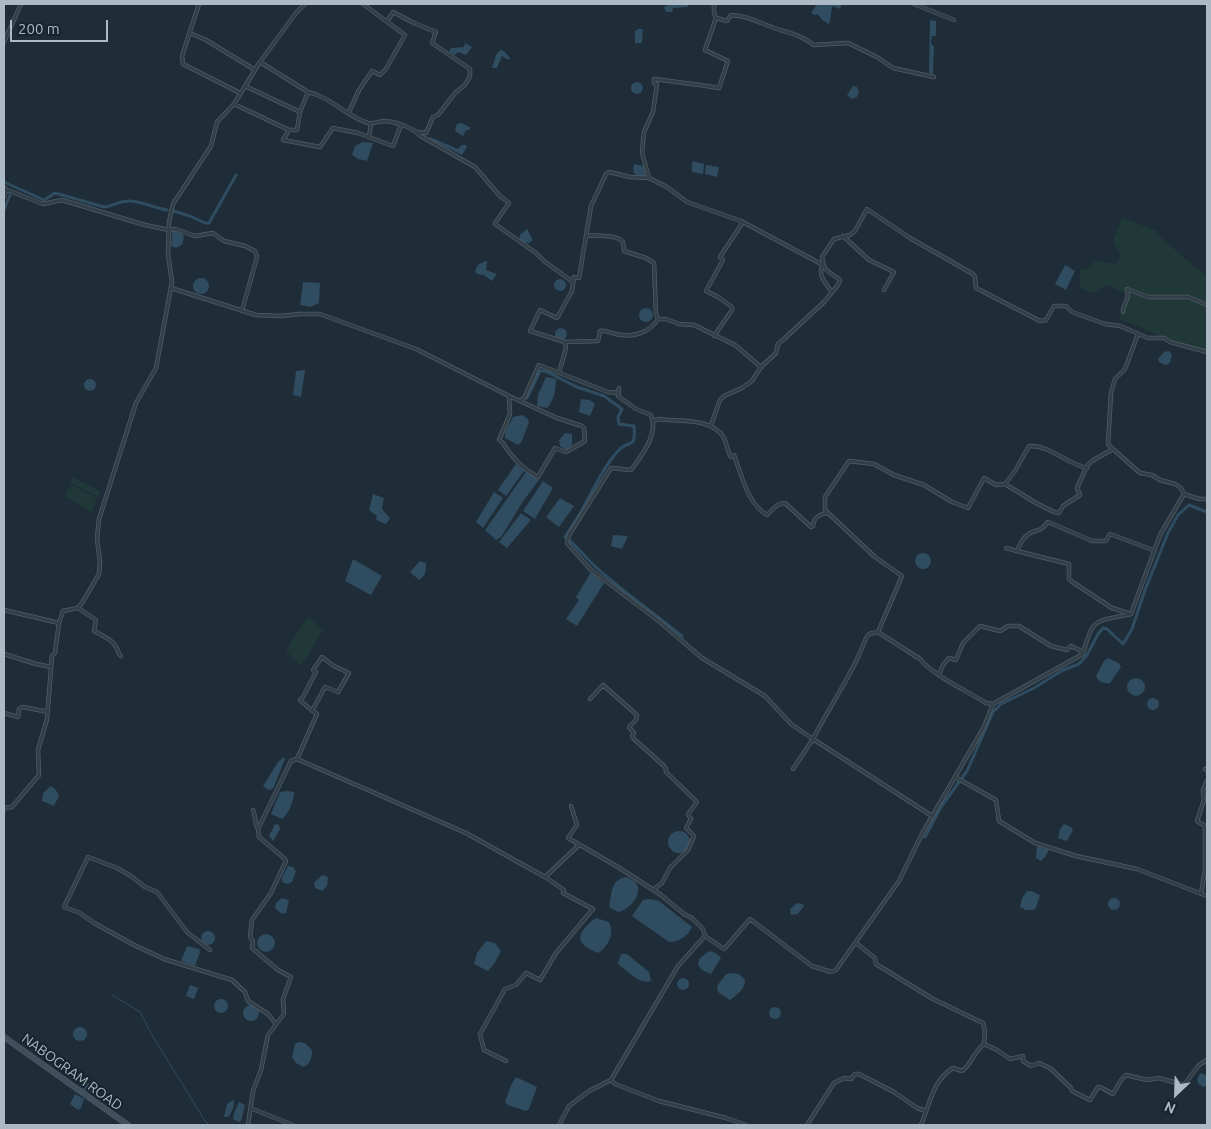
<!DOCTYPE html>
<html>
<head>
<meta charset="utf-8">
<style>
  body { margin:0 }
  #map { position:relative; width:1211px; height:1129px; overflow:hidden; background:#1e2d38; font-family:Ubuntu,sans-serif }
  canvas { display:block }
  .frame { position:absolute; inset:0; border:5px solid #acbac5; pointer-events:none }
  .north { position:absolute; left:1151px; top:1069px; width:50px; height:50px; -webkit-text-stroke:4px #18242c; paint-order:stroke; rotate:204deg; font-size:14px; font-weight:700; line-height:20px; text-align:center; color:#acbac5 }
  .north::after { content:''; display:block; margin:auto; width:18px; height:22px; background:#acbac5; clip-path:polygon(50% 0,100% 100%,50% 72%,0 100%) }
  .scale { position:absolute; left:10px; top:20px; width:98px; height:22px; box-sizing:border-box; border:2px solid #acbac5; border-top:0; padding-left:6px; font-size:15px; line-height:18px; white-space:nowrap; color:#acbac5; -webkit-text-stroke:4px #18242c; paint-order:stroke }
</style>
</head>
<body>
<div id="map">
<canvas width="1211" height="1129"></canvas>
<div class="frame"></div>
<div class="north">N</div>
<div class="scale">200 m</div>
</div>
<script>
const c = document.querySelector('canvas').getContext('2d');
c.lineJoin = 'round';
function paint(path, color) {
  c.fillStyle = color;
  c.fill(path, 'evenodd');
}
function stroke(path, color, width, dash) {
  c.strokeStyle = color;
  c.lineWidth = width;
  c.lineCap = dash ? 'butt' : 'round';
  c.setLineDash(dash || []);
  c.stroke(path);
}
function label(font, color, halo, rows, align = 'center') {
  c.font = font + ' Ubuntu,sans-serif';
  c.lineWidth = 4;
  c.setLineDash([]);
  c.textBaseline = 'middle';
  c.strokeStyle = halo;
  c.fillStyle = color;
  for (const [text, x, y, turn = 0] of rows) {
    c.save();
    c.translate(x, y);
    c.rotate((+turn || 0) * Math.PI / 180);
    c.textAlign = isNaN(turn) ? turn : align;
    if (halo) c.strokeText(text, 0, 0);
    c.fillText(text, 0, 0);
    c.restore();
  }
}
paint(new Path2D(`
  M1122,218L1158,231L1156,237L1159,236L1207,277V352L1183,345L1119,319L1130,295L1106,285L1093,293L1080,288V270L1090,267L1094,260L1115,264L1122,256L1113,242Z
  M73,477L100,491L99,497L70,483Z
  M70,485L97,498L92,512L65,496Z
  M308,616L323,631L301,666L286,651Z`), '#203938');
paint(new Path2D(`
  M679,4H689L688,7L673,8L672,12H666L664,7L668,5Z
  M817,4H842L840,9L833,6C830,12 832,18 829,24L822,20L818,14L814,15L811,13Z
  M930,20L936,21V36H932L931,43L934,47L933,74L929,73Z
  M638,29H643L642,43H635V31Z
  M465,43L472,47L466,55L458,52L455,55L449,52L451,48L464,47Z
  M500,50L504,51L510,58L508,60L502,56L497,68H492L496,55Z
  M631 88a6 6 0 1 1 12 0a6 6 0 1 1-12 0Z
  M853,86L857,87L859,91L857,97L852,99L847,95Z
  M462,123L471,128L469,130H466L463,136L455,131L457,124Z
  M430,137L458,149L462,145H466L467,147L462,155L429,139Z
  M362,142L373,143L367,161L358,159L352,155L355,146Z
  M693,161L704,164L703,174L692,172V163Z
  M634,164L643,166L646,171L645,177L634,174L633,168Z
  M706,165L719,167L717,177L705,174Z
  M527,229L532,238V241L529,243L523,242L519,239L520,235Z
  M177,230L182,233L184,237L182,245L176,248L171,246L172,232Z
  M485,261H487L486,270L497,274L492,281L484,275L477,274L475,271L478,265Z
  M1065,265L1075,271L1066,290L1055,284Z
  M193 286a8 8 0 1 1 16 0a8 8 0 1 1-16 0Z
  M554 285a6 6 0 1 1 12 0a6 6 0 1 1-12 0Z
  M303,282L320,283L319,303L310,307L300,305Z
  M639 315a7 7 0 1 1 14 0a7 7 0 1 1-14 0Z
  M555 334a6 6 0 1 1 12 0a6 6 0 1 1-12 0Z
  M1169,351L1172,355L1170,363L1166,365L1159,362L1158,359L1164,352Z
  M305,370L301,397L293,395L296,371Z
  M546,377L556,379C556,390 554,400 547,408L537,406L538,395Z
  M84 385a6 6 0 1 1 12 0a6 6 0 1 1-12 0Z
  M581,399L590,400L595,404L590,416L579,412Z
  M522,415L527,418L529,422L522,441L518,445L505,438V432L513,417Z
  M565,433L572,434V444L569,449H565L560,446L559,440Z
  M516,464L524,471L506,496L498,490Z
  M526,472L539,480L524,500L501,537L496,540L485,530Z
  M543,481L553,488L535,519L523,511Z
  M494,492L503,498L483,528L476,522Z
  M373,494L384,498L382,509L390,518L386,524L376,520L377,516L369,510Z
  M560,498L574,506L559,527L546,517Z
  M521,513L531,520L507,548L499,542Z
  M613,535L628,536L622,549L611,546Z
  M915 561a8 8 0 1 1 16 0a8 8 0 1 1-16 0Z
  M353,559L382,576L371,595L345,581Z
  M420,561L426,563C426,571 426,576 419,580L410,572Z
  M591,572L604,583L577,626L566,619L579,600L576,597Z
  M1108,658L1119,663L1121,667L1110,683C1105,684 1098,682 1096,676L1104,661Z
  M1127 687a9 9 0 1 1 18 0a9 9 0 1 1-18 0Z
  M1147 704a6 6 0 1 1 12 0a6 6 0 1 1-12 0Z
  M284,757L285,759L273,789L268,790L263,786L278,762Z
  M51,786L56,790L59,796L54,806L42,801L43,793Z
  M288,791L294,792C294,801 289,813 282,819L271,814L280,792Z
  M275,824L279,825L280,829L273,841L269,836Z
  M1064,824L1071,827L1073,830L1067,841L1058,838L1060,829Z
  M668 842a11 11 0 1 1 22 0a11 11 0 1 1-22 0Z
  M1037,846L1049,850L1045,857L1041,861L1036,858Z
  M288,866L293,867L296,871L292,882L287,884L282,882V877Z
  M325,875L328,878L327,886L322,891L315,888L314,883L321,876Z
  M626,877C631,879 638,882 638,888C640,898 627,911 618,912L609,907C612,894 610,880 626,877Z
  M1027,891H1031L1040,895L1036,908L1033,910H1026L1020,907L1022,898Z
  M1108 904a6 6 0 1 1 12 0a6 6 0 1 1-12 0Z
  M282,898L289,900L286,913L282,914L275,908L276,903Z
  M650,899L659,901L692,927C688,936 679,942 669,942L632,916L643,900Z
  M797,903L802,904L804,906L798,914L791,915L790,909Z
  M596,918L609,922C615,934 608,947 598,953C593,950 586,948 583,944C574,935 589,923 596,918Z
  M201 938a7 7 0 1 1 14 0a7 7 0 1 1-14 0Z
  M257 943a9 9 0 1 1 18 0a9 9 0 1 1-18 0Z
  M486,941L495,943L501,951L494,964L488,971L474,964L477,953Z
  M187,946L199,949L200,952L195,966L181,961Z
  M709,951L716,953L721,958L711,974L702,970L698,965L699,959Z
  M621,954H627L649,972L651,981C640,985 626,970 618,964Z
  M731,973L739,974L745,980C745,989 737,995 730,1000L718,992L717,986L726,974Z
  M677 984a6 6 0 1 1 12 0a6 6 0 1 1-12 0Z
  M190,985L198,988L194,999L186,996Z
  M214 1006a7 7 0 1 1 14 0a7 7 0 1 1-14 0Z
  M243 1013a8 8 0 1 1 16 0a8 8 0 1 1-16 0Z
  M769 1013a6 6 0 1 1 12 0a6 6 0 1 1-12 0Z
  M73 1034a7 7 0 1 1 14 0a7 7 0 1 1-14 0Z
  M299,1042L305,1043L312,1050C312,1057 311,1063 304,1067L296,1063L292,1057L295,1044Z
  M1201,1073L1207,1076V1086L1204,1087C1197,1085 1195,1079 1201,1073Z
  M516,1077L537,1087L529,1109L526,1111L508,1105L505,1102L511,1085Z
  M83,1080L94,1086L91,1092C87,1093 82,1089 80,1086Z
  M75,1094L84,1099L81,1108L78,1110L70,1104Z
  M233,1100L234,1101C234,1108 232,1112 228,1117H224L227,1104Z
  M239,1102L245,1105L241,1121L239,1122L233,1119L234,1113Z`), '#304c60');
stroke(new Path2D(`
  M112,995L140,1012L152,1035L205,1121L209,1125`), '#304c60', 1);
stroke(new Path2D(`
  M4,182L44,200L55,193L104,207C113,206 121,200 131,201C143,202 155,208 167,210
  M4,210L10,195
  M173,211L190,216L205,223H209L236,175
  M527,398L540,371H545L577,387L604,396L622,409L618,417L619,424L634,426C636,452 629,438 618,451C603,467 594,489 583,508C578,518 571,527 565,537C578,546 586,559 598,569C625,593 654,613 682,636
  M925,837L941,807L967,771L993,712L1001,704L1034,688L1063,670L1079,664L1087,655L1098,634L1103,628L1107,629L1123,644L1132,629L1145,590L1168,533L1178,515L1189,505L1207,512`), '#304c60', 3);
const street = new Path2D(`
  M199,4L182,56L183,64L240,93
  M914,4L954,20
  M716,18L727,21L731,15C748,16 758,22 774,28C788,33 802,35 814,45L848,43L877,57L893,68L934,77
  M387,22L393,12L416,24L436,32L432,43L470,69V76L465,85L455,93L438,115L433,117L426,133L417,132
  M190,33L206,40L255,70
  M4,42L21,4
  M260,62L308,92C331,97 347,117 368,123C373,124 377,122 383,121C393,121 413,127 419,135L475,167L500,196L509,203L495,223V224L536,253L544,261L573,282
  M245,86L300,112L308,92
  M234,104L289,130H297L300,112
  M349,112L359,90L372,71L380,75L386,69L405,35L363,4
  M289,130L283,140L320,147L333,128L358,133L393,146L401,125
  M369,137L371,124
  M649,178L642,153L643,141L644,132L653,112L657,84L654,83V79C675,82 697,84 719,88L728,61L705,50L716,18L714,13V4
  M4,187L6,190L4,197
  M5,189L43,204L62,200L145,225L169,230L175,229L195,236L213,233L224,241L245,246L255,251L257,257L242,311
  M586,236C594,235 619,235 623,242C623,243 624,250 624,251L646,258L654,263L656,314L658,319
  M843,236L869,260L894,272L884,290
  M171,288L256,315L281,316L300,314H320L416,349L509,396L557,418L582,426L584,428L585,441L566,452L555,448L538,477C522,469 512,457 502,442L499,440L510,414L509,396
  M1123,312V309L1128,296L1127,289L1148,297H1188L1207,305
  M714,336L732,310V307L718,297L706,291L723,260L720,257L741,225V221
  M761,367L735,345L694,325L679,324L666,319H658C650,333 632,338 616,334C610,333 606,330 600,331L598,341L565,342L530,331L540,310L557,318L572,291L574,277L579,278L591,206L606,174L609,172L630,177L649,178L667,187L687,202L741,221L823,265C817,275 826,283 831,291
  M559,373L566,348L565,342
  M619,388L618,396L636,409L651,415C659,434 642,455 631,470L611,468L569,535L567,543L590,569L660,622L702,658L765,696L791,724L813,739C830,705 853,674 866,638L869,634L878,632L920,659C931,674 969,692 986,703L993,704
  M521,401L525,396L539,365L608,392L619,393
  M654,421L658,419C679,422 712,417 724,438C727,444 727,451 731,457L734,455C742,476 747,503 767,515C773,510 776,503 785,503L811,527L813,526C813,518 820,514 827,513
  M711,425L720,400L724,396L742,388L752,381L761,367L776,353L778,344L784,339L824,302L838,285L840,280C829,271 824,273 822,257L834,239L850,235L855,231L867,209L910,238L973,274L975,277L976,288L1040,321L1046,320L1054,306H1066L1072,312L1105,324L1120,326L1148,338H1164L1170,342L1207,352
  M1113,449L1108,444L1111,393L1115,379L1125,369L1138,334
  M1005,484L1015,471L1029,446C1050,445 1067,464 1087,468
  M1006,548L1017,551C1020,544 1023,537 1030,533C1039,529 1040,532 1048,522L1092,541H1106L1110,534L1153,550
  M1017,551L1069,564V579L1071,581L1112,608L1128,613
  M78,608L96,620L94,631C105,637 116,641 119,654L121,656
  M4,610L59,623
  M878,632L902,576L875,557L825,510V497L849,461L874,464L894,475L924,485L952,502L968,508L984,478L996,485L1005,484L1036,503L1054,512L1059,513L1063,506L1080,495L1077,488L1087,466L1092,461L1113,449L1140,473L1152,475L1160,480L1175,484L1181,488L1184,494
  M4,654L36,664L51,667
  M939,675L943,665L949,658L956,660L963,643L980,626L1000,631L1008,626H1019L1051,646L1067,650L1071,646L1081,651L1083,654
  M590,699L603,685L637,715L636,720L629,727L634,733L632,736L633,738L664,766L666,769V772L697,802L688,814L691,819L686,828L694,836L688,850L670,868L662,883L653,890
  M4,713L18,717L19,709L23,707L48,712
  M297,759L317,714C311,710 305,705 300,700L303,697L316,672L313,670L322,657L334,666L349,673L338,692L325,687L312,711
  M793,769L813,739L932,816
  M1205,769L1207,770
  M955,777L996,800L999,821L1035,843L1076,856L1137,869L1207,896
  M571,806L577,825L568,838L618,867L661,895L684,914L692,918L703,929L705,936
  M4,810L5,808L12,807L39,775L38,750L47,719L52,656L55,653L59,623L63,611L78,608L82,603L99,574L100,562L97,539L99,519L136,403L156,368L172,282L168,254L169,222L173,204L211,146L217,122L234,104L260,62L296,13L305,4
  M253,810C256,816 254,822 258,829
  M545,877L579,845
  M1201,894L1205,870V826L1197,821L1204,800L1203,790L1207,781
  M856,943L875,958L876,964L933,999L983,1023L985,1031L984,1044
  M210,950L187,932L157,892L145,887L131,876L117,868L88,857L64,907L80,913L94,923L134,945L164,959L232,980L245,992L248,1001L268,1014L276,1024
  M611,1080L615,1084L659,1101L726,1118L746,1125
  M250,1108L293,1125
  M248,1125L253,1091L261,1070L268,1035L284,1014L283,999L291,977L278,970L252,948L253,941L250,937L252,920L271,893L286,861L285,859L259,837L258,829L291,761L297,759L466,833L545,877L564,890L563,893L593,909L556,953L540,980L526,973L516,985L505,989L480,1034L484,1050L506,1061
  M559,1125L569,1106L589,1091L611,1080L678,966L705,936L724,949L750,919L812,966L831,972L836,970L899,881L923,832L984,727L993,704L1083,654C1093,616 1095,622 1131,614L1160,535L1184,494L1199,499H1207
  M807,1125L834,1083L844,1078L851,1079L855,1074H859L894,1092L917,1108L926,1111
  M921,1125C930,1104 932,1081 953,1068L962,1071C971,1065 973,1053 984,1044L997,1050L1010,1059L1023,1056V1061L1031,1066L1039,1063L1050,1068L1071,1088L1072,1091L1090,1100L1098,1087H1100L1113,1094L1121,1080L1126,1075L1147,1080L1159,1078L1184,1085L1199,1065L1207,1060`);
const secondary = new Path2D(`
  M4,1037L128,1125`);
stroke(street, '#4f5d66', 4.5);
stroke(secondary, '#4f5d66', 6);
stroke(street, '#323f48', 3);
stroke(secondary, '#404f5b', 5);
label('14px', '#acbac5', '#18242c', [
  ["NABOGRAM ROAD",72,1072,36]
]);
</script>
</body>
</html>
